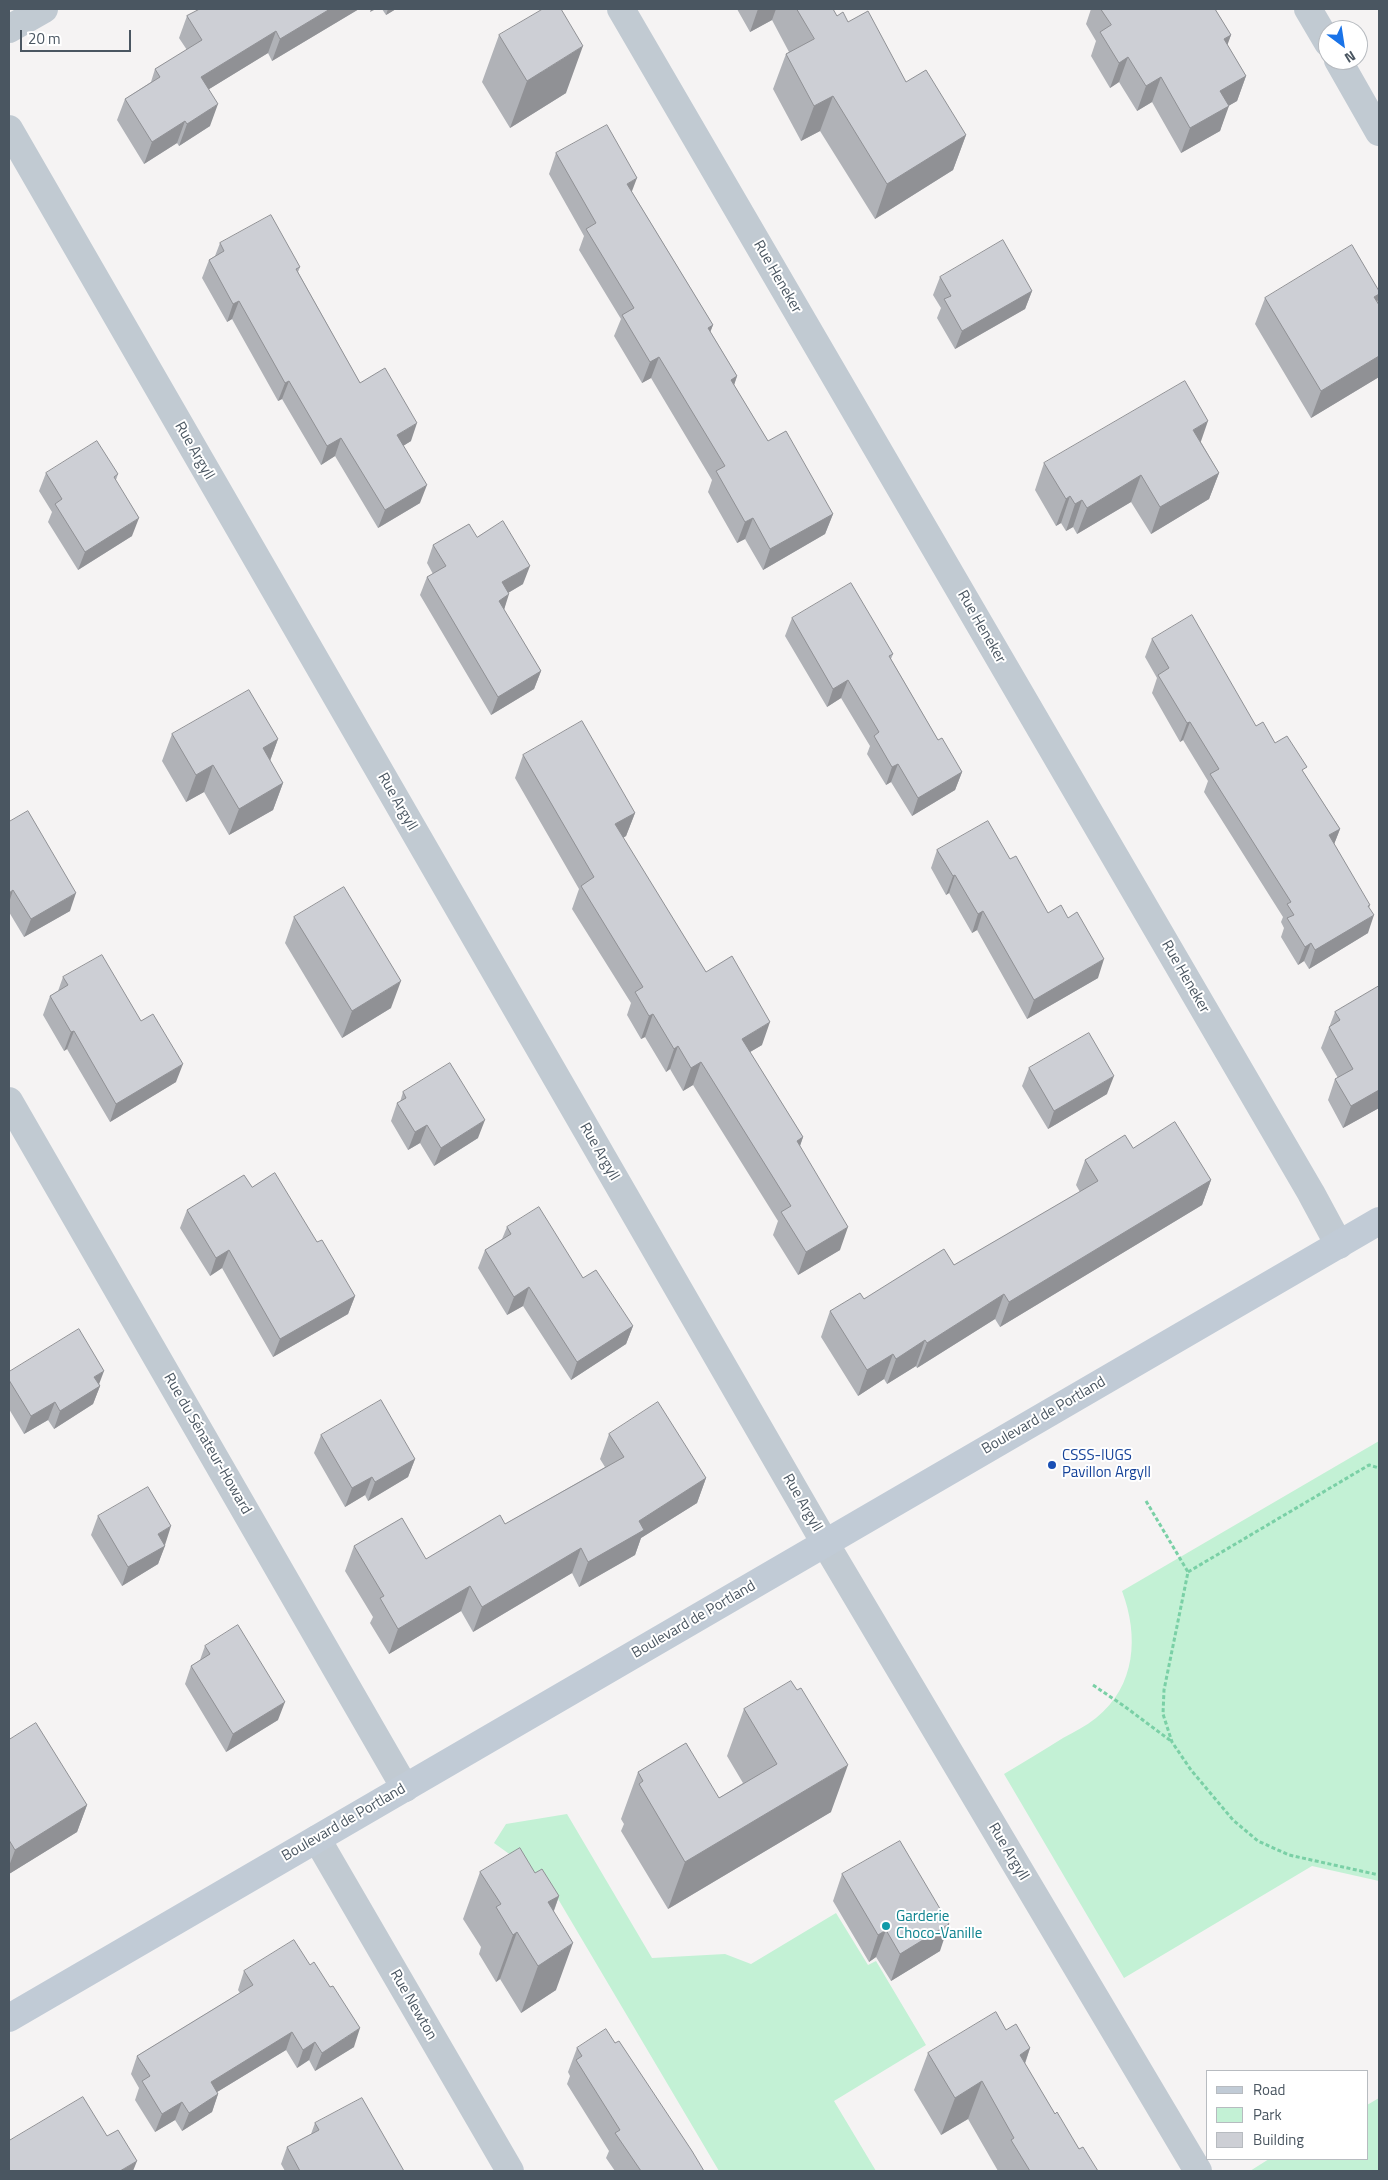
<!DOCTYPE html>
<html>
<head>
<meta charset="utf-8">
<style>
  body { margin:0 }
  #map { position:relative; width:1388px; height:2180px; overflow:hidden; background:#f5f3f3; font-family:"Titillium Web",sans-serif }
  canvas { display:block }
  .frame { position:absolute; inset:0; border:10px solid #4a5661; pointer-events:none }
  .legend { position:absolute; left:1206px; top:2070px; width:162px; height:90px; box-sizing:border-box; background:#fff; border:1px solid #b7bbc0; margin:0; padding:6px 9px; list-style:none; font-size:15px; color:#4a5661 }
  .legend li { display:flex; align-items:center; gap:10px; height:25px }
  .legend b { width:25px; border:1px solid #b7bbc0 }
  .north { position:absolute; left:1318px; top:20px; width:50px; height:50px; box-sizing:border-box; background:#fff; border:1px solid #b7bbc0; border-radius:50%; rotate:149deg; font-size:14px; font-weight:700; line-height:20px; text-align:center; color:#4a5661 }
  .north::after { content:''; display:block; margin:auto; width:18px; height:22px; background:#1a73e8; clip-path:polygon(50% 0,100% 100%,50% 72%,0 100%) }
  .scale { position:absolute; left:20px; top:30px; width:111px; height:22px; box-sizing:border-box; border:2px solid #4a5661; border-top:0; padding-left:6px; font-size:15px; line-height:18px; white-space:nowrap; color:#4a5661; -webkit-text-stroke:4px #fff; paint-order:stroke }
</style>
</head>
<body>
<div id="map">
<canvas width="1388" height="2180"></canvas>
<div class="frame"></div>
<ul class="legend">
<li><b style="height:6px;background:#c1cbd6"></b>Road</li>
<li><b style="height:14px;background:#c3f1d5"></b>Park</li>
<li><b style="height:14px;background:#cdcfd5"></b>Building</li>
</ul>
<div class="north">N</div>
<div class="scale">20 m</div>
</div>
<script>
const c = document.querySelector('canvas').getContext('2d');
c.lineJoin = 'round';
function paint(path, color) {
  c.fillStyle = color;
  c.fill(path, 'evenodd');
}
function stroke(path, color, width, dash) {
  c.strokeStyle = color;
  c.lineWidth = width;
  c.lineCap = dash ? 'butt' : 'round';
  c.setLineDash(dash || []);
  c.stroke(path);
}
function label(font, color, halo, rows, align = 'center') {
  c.font = font + ' "Titillium Web",sans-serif';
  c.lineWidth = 4;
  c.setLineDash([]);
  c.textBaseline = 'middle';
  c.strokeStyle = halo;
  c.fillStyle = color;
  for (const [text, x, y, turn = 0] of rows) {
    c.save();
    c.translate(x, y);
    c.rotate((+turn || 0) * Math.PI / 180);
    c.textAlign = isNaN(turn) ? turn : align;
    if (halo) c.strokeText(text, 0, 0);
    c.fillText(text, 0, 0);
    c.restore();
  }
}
paint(new Path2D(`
  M1379,1441V1881L1312,1866L1124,1978L1004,1774C1024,1762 1044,1750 1063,1738C1074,1732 1086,1726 1096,1718C1136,1686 1139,1636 1122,1591Z
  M567,1814L652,1958L725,1954L751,1964L836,1913L868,1965L876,1961L926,2045L834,2101L876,2171H719L548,1882L494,1843L506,1824Z
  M1379,2098V2171H1250L1269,2159H1367V2105Z`), '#c3f1d5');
stroke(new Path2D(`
  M1146,1501L1188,1572L1164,1690L1163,1714L1172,1742L1191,1770L1233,1820L1258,1841L1289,1855L1379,1875
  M1188,1572L1369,1465L1379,1468
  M1093,1685L1124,1706L1171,1741`), '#7ad0a6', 3, [4, 2.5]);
stroke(new Path2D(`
  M621,9L1311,1193L1339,1245
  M1308,9L1328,43
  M9,29L44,9
  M1338,60L1379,132
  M9,129L825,1543L1198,2171
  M9,1101L405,1788
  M317,1839L510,2171`), '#c1cad2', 28);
stroke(new Path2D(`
  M9,2018L1379,1221`), '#c1cbd6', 28);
paint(new Path2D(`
  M200,9H359L272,61L268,53L209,89L210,126L179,146L177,143L144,164L117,120L125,99L151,82L155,69L187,50L179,38L187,16Z
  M382,9H396L386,15Z
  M737,9H833L837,16L848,22L906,82L966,135L953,170L875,219L820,131L801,141L773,89L786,54L789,52L772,20L750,32Z
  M1091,9H1215L1231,35L1227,44L1246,76L1237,101L1228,106L1220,131L1181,153L1152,102L1137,111L1119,82L1110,88L1091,56L1096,41L1086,24Z
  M499,35L566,93L510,128L482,82Z
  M556,153L632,192L713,325L710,331L737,376L734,385L768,441L833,514L825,534L763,570L745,539L737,543L708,492L712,480L651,378L642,383L614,336L621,319L579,250L584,236L549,174Z
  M220,243L300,267L298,272L360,383L411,441L403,446L420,503L378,528L335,456L321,465L282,399L278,401L232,319L227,322L202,278L209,260L215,256Z
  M940,277L1032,291L1025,309L955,349L937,318L941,308L933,295Z
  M1379,291V297L1377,302L1379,305V377L1311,418L1255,324L1265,298Z
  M1201,442L1219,473L1209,499L1151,534L1131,502L1077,534L1073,527L1066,531L1061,523L1056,526L1035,490L1044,463Z
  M46,473L118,474L116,480L132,536L78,570L48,522L52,512L39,491Z
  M477,537L523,584L508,593L504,610L541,671L534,689L491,715L420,595L427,577L433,574L427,563L433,545Z
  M792,618L893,654L891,659L938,740L962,772L955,790L912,816L891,782L886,785L867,754L870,746L841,698L827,707L785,636Z
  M1152,639L1256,726L1275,743L1304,773L1340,829L1334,844L1369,907L1368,933L1309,969L1304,961L1298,965L1281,937L1284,928L1281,922L1283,917L1204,792L1208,781L1183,740L1180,742L1152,693L1157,678L1145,657Z
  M172,734L278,739L270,761L283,783L273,810L229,835L204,792L186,802L162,761Z
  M523,755L635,813L626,836L623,838L706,972L762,1045L750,1052L803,1137L800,1146L840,1250L798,1275L773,1235L778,1221L693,1085L683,1091L670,1069L666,1072L645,1037L641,1039L627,1015L631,1003L572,909L579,889L515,778Z
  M9,822L70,911L24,937L9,912Z
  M937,850L1010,859L1048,913L1098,978L1027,1019L977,930L972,933L949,893L946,895L931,868Z
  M294,917L391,1008L342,1038L285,943Z
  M63,977L176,1082L110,1122L67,1049L64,1051L43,1015L50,996L58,991Z
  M1379,986V1108L1343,1128L1328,1100L1335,1079L1338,1078L1321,1048L1335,1012Z
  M1029,1068L1107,1094L1048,1129L1022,1086Z
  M403,1092L478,1138L434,1166L420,1143L408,1150L391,1121L397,1103L400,1102Z
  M1133,1148L1211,1180L1202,1205L1000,1327L995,1319L917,1368L916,1366L887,1384L884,1379L858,1396L821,1337L830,1311L954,1265L1080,1192L1076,1185L1085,1160Z
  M252,1187L317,1242L355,1296L348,1314L273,1357L222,1268L210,1276L180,1228L187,1210Z
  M507,1227L583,1278L633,1326L626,1344L571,1380L523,1306L507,1315L478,1268L485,1250L502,1239Z
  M9,1372L99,1384L100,1386L93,1404L54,1429L48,1420L24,1434L9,1409Z
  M609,1434L706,1478L697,1503L641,1538L635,1555L579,1587L572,1573L473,1632L461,1611L389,1654L370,1623L373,1617L345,1571L354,1546L426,1559L505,1524L605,1467L600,1459Z
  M321,1435L415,1459L408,1477L368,1501L365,1495L345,1507L314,1453Z
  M98,1516L165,1545L158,1564L122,1586L91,1535Z
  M205,1646L278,1720L226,1752L185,1684L191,1666L200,1660Z
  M797,1690L831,1812L668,1909L621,1831L624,1824L621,1819L638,1772L719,1798L743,1783L727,1756L744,1709Z
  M9,1740L87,1805L77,1832L9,1874Z
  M480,1872L535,1873L559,1896L554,1911L556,1990L521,2013L500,1979L496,1982L479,1954L481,1947L463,1919Z
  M842,1874L940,1951L891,1981L876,1957L869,1962L833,1901Z
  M244,1971L354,2047L315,2071L309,2060L297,2068L286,2050L217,2092L218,2094L212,2112L182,2131L175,2120L155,2132L135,2100L139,2088L131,2074L137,2056L240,1993L238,1990Z
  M1006,2030L1030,2048L1025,2064L1055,2114L1079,2149L1098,2171H998L968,2119L941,2135L914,2090L928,2053Z
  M615,2043L704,2171H615L606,2158L609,2151L567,2084L570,2076L568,2072L577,2048Z
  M315,2123L404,2171H285L281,2164L287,2147L311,2134Z`), '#b0b2b7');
paint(new Path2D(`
  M330,9H359L272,61L280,39Z
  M371,9H376L370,12Z
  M388,9H396L386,15Z
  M758,9H776L772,20L750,32Z
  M276,31L268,53L193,99L201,77Z
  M1231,35L1222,60L1224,39Z
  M583,46L566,93L510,128L527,81Z
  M1128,57L1119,82L1110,88L1119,63Z
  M1246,76L1237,101L1211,116L1220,91Z
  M1161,77L1152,102L1137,111L1146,86Z
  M833,96L820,131L801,141L814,106Z
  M218,104L210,126L179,146L187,124Z
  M1229,106L1220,131L1181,153L1190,128Z
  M185,121L177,143L144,164L152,142Z
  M966,135L953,170L875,219L887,184Z
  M637,178L629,199L627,184Z
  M1032,291L1025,309L955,349L962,331Z
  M1379,294V297L1371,320L1374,297Z
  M239,301L232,319L227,322L233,304Z
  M713,325L705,346L708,328Z
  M1379,356V377L1311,418L1321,391Z
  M659,357L651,378L642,383L650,362Z
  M737,376L730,397L731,380Z
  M289,381L282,399L278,401L285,383Z
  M1208,421L1199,447L1193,430Z
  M417,423L411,441L390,454L397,435Z
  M341,438L335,456L321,465L327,446Z
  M1219,473L1209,499L1151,534L1160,507Z
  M1141,475L1131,502L1077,534L1087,508Z
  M427,485L420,503L378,528L385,510Z
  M1070,496L1061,523L1056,526L1066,499Z
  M1082,500L1073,527L1066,531L1075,504Z
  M833,514L825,534L763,570L770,549Z
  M139,518L132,536L78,570L85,552Z
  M753,518L745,539L737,543L745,522Z
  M530,566L523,584L496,600L502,582Z
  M509,594L503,613L499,601Z
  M541,671L534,689L491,715L498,697Z
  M848,680L841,698L827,707L833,689Z
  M1190,722L1183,740L1180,742L1187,723Z
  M278,739L268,766L263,748Z
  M898,764L891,782L886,785L892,767Z
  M213,765L204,792L186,802L196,775Z
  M962,772L955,790L912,816L918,798Z
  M283,783L273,810L229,835L239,809Z
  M635,813L626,836L607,847L615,824Z
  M1340,829L1333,847L1329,835Z
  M955,875L949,893L946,895L953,876Z
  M13,890L9,903V893Z
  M76,893L70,911L24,937L31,919Z
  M1370,905L1364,921L1374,915L1368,933L1309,969L1315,950Z
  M983,911L977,930L972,933L978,914Z
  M1311,943L1304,961L1298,965L1305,947Z
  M1104,959L1098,978L1027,1019L1034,1000Z
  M401,981L391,1008L342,1038L352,1011Z
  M653,1014L645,1037L641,1039L649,1016Z
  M770,1022L762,1045L733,1062L742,1039Z
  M74,1031L67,1049L64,1051L71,1032Z
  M678,1046L670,1069L666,1072L674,1049Z
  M701,1062L693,1085L683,1091L691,1068Z
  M183,1064L176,1082L110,1122L116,1104Z
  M1114,1076L1107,1094L1048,1129L1054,1111Z
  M1379,1085V1108L1343,1128L1351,1106Z
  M485,1120L478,1138L434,1166L441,1148Z
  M427,1125L420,1143L408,1150L415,1132Z
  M803,1137L795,1160L797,1141Z
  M1211,1180L1202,1205L1000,1327L1009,1302Z
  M848,1227L840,1250L798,1275L806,1252Z
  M229,1250L222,1268L210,1276L216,1258Z
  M529,1287L523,1306L507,1315L514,1297Z
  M1004,1294L995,1319L917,1368L927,1343Z
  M355,1296L348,1314L273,1357L280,1339Z
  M633,1326L626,1344L571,1380L577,1362Z
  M925,1340L916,1366L887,1384L896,1359Z
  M893,1354L884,1379L858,1396L867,1370Z
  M104,1371L98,1387L100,1386L93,1404L54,1429L60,1411L94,1377Z
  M55,1402L48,1420L24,1434L31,1416Z
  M415,1459L408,1477L368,1501L375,1482Z
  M372,1477L365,1495L345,1507L352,1488Z
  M706,1478L697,1503L641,1538L635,1555L579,1587L588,1562L639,1521Z
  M171,1526L165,1545L151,1552L158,1534Z
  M165,1546L158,1564L122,1586L128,1567Z
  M581,1548L572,1573L473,1632L482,1607Z
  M470,1586L461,1611L389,1654L398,1629Z
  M285,1702L278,1720L226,1752L233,1734Z
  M848,1765L831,1812L668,1909L685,1862Z
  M87,1805L77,1832L9,1874V1866L15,1850Z
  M559,1896L542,1943L548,1902Z
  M949,1924L940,1951L891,1981L900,1954Z
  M886,1930L876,1957L869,1962L878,1935Z
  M517,1932L500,1979L496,1982L513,1935Z
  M573,1943L556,1990L521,2013L538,1966Z
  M360,2028L354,2047L315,2071L322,2053Z
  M292,2032L286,2050L204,2100L211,2082Z
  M315,2042L309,2060L297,2068L303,2050Z
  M1030,2048L1017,2086L1020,2055Z
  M982,2081L968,2119L941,2135L955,2098Z
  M218,2094L212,2112L182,2131L189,2113Z
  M182,2102L175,2120L155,2132L162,2114Z
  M137,2161L133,2171H120Z`), '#909195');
const building = new Path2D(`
  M200,9H330L280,39L276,31L201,77L218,104L187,124L185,121L152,142L125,99L160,77L155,69L202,40L187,16Z
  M543,9H561L583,46L527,81L499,35Z
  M797,9H833L837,16L843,12L848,22L868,11L906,82L926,70L966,135L887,184L833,96L814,106L786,54L814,39Z
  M1101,9H1215L1231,35L1224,39L1246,76L1220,91L1229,106L1190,128L1161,77L1146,86L1128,57L1119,63L1100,32L1111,25Z
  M607,125L637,178L627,184L713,325L708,328L737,376L731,380L768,441L786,431L833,514L770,549L753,518L745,522L716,471L725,466L659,357L650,362L622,315L634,308L586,229L596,223L556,153Z
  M271,215L300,267L296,269L360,383L385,368L417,423L397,435L427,485L385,510L341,438L327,446L289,381L285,383L239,301L233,304L209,260L224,251L220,243Z
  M1003,240L1032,291L962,331L944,299L951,296L940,277Z
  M1352,245L1379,291V294L1374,297L1379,305V356L1321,391L1265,298Z
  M1185,381L1208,421L1193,430L1219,473L1160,507L1141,475L1087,508L1082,500L1075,504L1070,496L1066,499L1044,463Z
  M97,441L118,474L114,477L139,518L85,552L55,504L62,499L46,473Z
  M503,521L530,566L502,582L509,594L499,601L541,671L498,697L427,577L446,566L433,545L469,524L477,537Z
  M851,583L893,654L889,656L938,740L942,738L962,772L918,798L898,764L892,767L874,736L879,732L848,680L833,689L792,618Z
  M1192,615L1256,726L1263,722L1275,743L1287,736L1307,767L1302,770L1340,829L1329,835L1370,905L1368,906L1374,915L1315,950L1311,943L1305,947L1287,918L1294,915L1287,904L1291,902L1210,774L1219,769L1190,722L1187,723L1158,675L1169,668L1152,639Z
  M249,690L278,739L263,748L283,783L239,809L213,765L196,775L172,734Z
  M582,721L635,813L615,824L706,972L732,956L770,1022L742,1039L803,1137L797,1141L848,1227L806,1252L781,1212L791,1206L701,1062L691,1068L678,1046L674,1049L653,1014L649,1016L635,992L643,987L581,886L594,877L523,755Z
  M28,811L76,893L31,919L13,890L9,893V822Z
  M988,821L1010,859L1016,856L1048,913L1061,905L1068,918L1077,912L1104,959L1034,1000L983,911L978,914L955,875L953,876L937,850Z
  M344,887L401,981L352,1011L294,917Z
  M102,955L141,1021L153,1014L183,1064L116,1104L74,1031L71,1032L50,996L68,985L63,977Z
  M1379,986V1090L1351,1106L1335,1079L1353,1069L1329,1027L1340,1020L1335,1012Z
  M1089,1033L1114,1076L1054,1111L1029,1068Z
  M450,1063L485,1120L441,1148L427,1125L415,1132L397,1103L406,1098L403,1092Z
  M1175,1122L1211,1180L1009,1302L1004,1294L927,1343L925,1340L896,1359L893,1354L867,1370L830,1311L860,1293L864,1299L944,1249L954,1265L1098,1181L1085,1160L1125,1135L1133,1148Z
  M275,1173L317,1242L322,1240L355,1296L280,1339L229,1250L216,1258L187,1210L244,1175L252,1187Z
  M539,1207L583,1278L596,1270L633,1326L577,1362L529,1287L514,1297L485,1250L511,1234L507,1227Z
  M79,1329L104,1371L94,1377L100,1386L60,1411L55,1402L31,1416L9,1380V1372Z
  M381,1400L415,1459L375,1482L372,1477L352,1488L321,1435Z
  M658,1402L706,1478L639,1521L644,1530L588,1562L581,1548L482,1607L470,1586L398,1629L380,1598L384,1596L354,1546L402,1518L426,1559L500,1515L505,1524L624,1457L609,1434Z
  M148,1487L171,1526L158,1534L165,1546L128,1567L98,1516Z
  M238,1625L285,1702L233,1734L191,1666L210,1654L205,1646Z
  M791,1681L797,1690L801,1688L848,1765L685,1862L639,1784L643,1781L638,1772L686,1743L719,1798L777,1764L744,1709Z
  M36,1723L87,1805L15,1850L9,1840V1740Z
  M900,1841L949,1924L900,1954L886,1930L878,1935L842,1874Z
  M520,1848L535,1873L542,1869L559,1896L548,1902L573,1943L538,1966L517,1932L513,1935L496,1907L501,1904L480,1872Z
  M294,1940L310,1965L314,1962L330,1987L333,1986L360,2028L322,2053L315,2042L303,2050L292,2032L211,2082L218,2094L189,2113L182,2102L162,2114L142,2081L150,2076L137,2056L253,1985L244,1971Z
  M996,2012L1006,2030L1016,2024L1030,2048L1020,2055L1055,2114L1057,2112L1079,2149L1083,2147L1098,2171H1030L1011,2140L1014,2138L982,2081L955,2098L928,2053Z
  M606,2029L615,2043L619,2041L692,2151L704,2171H641L615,2133L620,2130L576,2060L582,2056L577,2048Z
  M83,2097L107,2136L118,2130L137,2161L120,2171H9V2141Z
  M362,2098L404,2171H300L287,2147L319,2130L315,2123Z`);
paint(building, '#cdcfd5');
stroke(building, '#909195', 1);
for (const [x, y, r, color] of [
  [1052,1465,5,"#1a4fb4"],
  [886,1926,5,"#0f9aa8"]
]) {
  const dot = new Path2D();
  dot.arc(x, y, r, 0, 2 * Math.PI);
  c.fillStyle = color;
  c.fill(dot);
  stroke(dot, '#fff', 2);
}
label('15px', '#4a5661', '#fff', [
  ["Rue Heneker",777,277,60],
  ["Rue Argyll",194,451,60],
  ["Rue Heneker",981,627,60],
  ["Rue Argyll",397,802,60],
  ["Rue Heneker",1185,977,60],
  ["Rue Argyll",599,1152,60],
  ["Boulevard de Portland",1044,1416,-30],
  ["Rue du Sénateur-Howard",207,1444,60],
  ["Rue Argyll",802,1503,60],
  ["Boulevard de Portland",694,1620,-30],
  ["Boulevard de Portland",344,1823,-30],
  ["Rue Argyll",1008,1852,59],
  ["Rue Newton",413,2005,60]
]);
label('15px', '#164399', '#fff', [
  ["CSSS-IUGS",1062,1456],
  ["Pavillon Argyll",1062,1473]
], 'left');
label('15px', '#0d838f', '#fff', [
  ["Garderie",896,1917],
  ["Choco-Vanille",896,1934]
], 'left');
</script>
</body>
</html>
